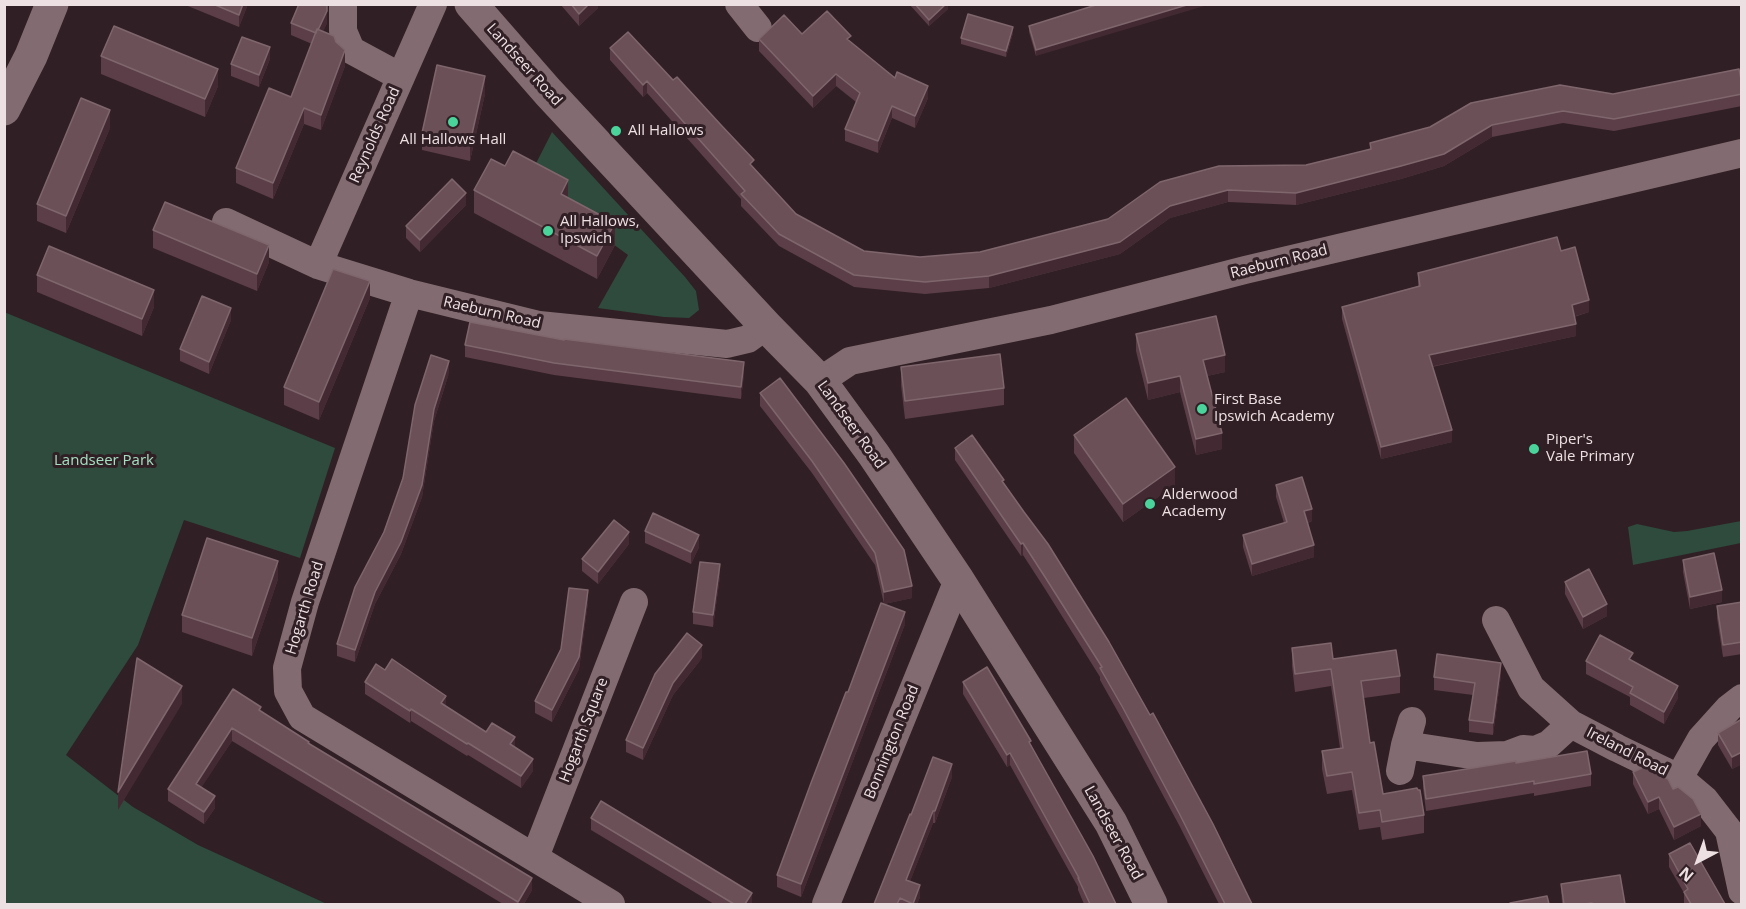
<!DOCTYPE html>
<html>
<head>
<meta charset="utf-8">
<style>
  body { margin:0 }
  #map { position:relative; width:1746px; height:909px; overflow:hidden; background:#301f24; font-family:"Open Sans",sans-serif }
  canvas { display:block }
  .frame { position:absolute; inset:0; border:6px solid #ede0e3; pointer-events:none }
  .north { position:absolute; left:1668px; top:831px; width:60px; height:60px; -webkit-text-stroke:4px #301f24; paint-order:stroke; rotate:221deg; font-size:16px; font-weight:700; line-height:24px; text-align:center; color:#ede0e3 }
  .north::after { content:''; display:block; margin:auto; width:21px; height:27px; background:#ede0e3; clip-path:polygon(50% 0,100% 100%,50% 72%,0 100%) }
</style>
</head>
<body>
<div id="map">
<canvas width="1746" height="909"></canvas>
<div class="frame"></div>
<div class="north">N</div>
</div>
<script>
const c = document.querySelector('canvas').getContext('2d');
c.lineJoin = 'round';
function paint(path, color) {
  c.fillStyle = color;
  c.fill(path, 'evenodd');
}
function stroke(path, color, width, dash) {
  c.strokeStyle = color;
  c.lineWidth = width;
  c.lineCap = dash ? 'butt' : 'round';
  c.setLineDash(dash || []);
  c.stroke(path);
}
function label(font, color, halo, rows, align = 'center') {
  c.font = font + ' "Open Sans",sans-serif';
  c.lineWidth = 6;
  c.setLineDash([]);
  c.textBaseline = 'middle';
  c.strokeStyle = halo;
  c.fillStyle = color;
  for (const [text, x, y, turn = 0] of rows) {
    c.save();
    c.translate(x, y);
    c.rotate((+turn || 0) * Math.PI / 180);
    c.textAlign = isNaN(turn) ? turn : align;
    if (halo) c.strokeText(text, 0, 0);
    c.fillText(text, 0, 0);
    c.restore();
  }
}
paint(new Path2D(`
  M552,132L685,277L696,291L699,310L689,318L664,317L598,308L628,255L527,181Z
  M4,312L335,448L300,558L184,520L138,645L66,755L133,807L198,845L327,904H5Z
  M1741,521V543L1633,565L1628,527L1637,524L1674,532L1687,531Z`), '#2e4b3d');
stroke(new Path2D(`
  M343,4V31L351,50L401,77
  M739,4L758,28
  M226,222L318,265L409,293L539,325L727,344L748,339L766,326
  M318,265L433,4
  M409,293L305,602L287,668L288,691L302,717L611,904
  M820,381L850,361L1051,320L1245,270L1742,153
  M1496,620L1531,688L1571,724L1617,748L1679,778L1705,800L1729,831L1742,891
  M1405,745L1477,756L1507,755L1523,749L1535,750L1549,744L1571,724
  M1400,771L1405,745L1412,721
  M1679,778L1701,739L1729,708L1742,698
  M535,857L634,602
  M826,904L958,580`), '#826c72', 28);
stroke(new Path2D(`
  M471,4L548,92L766,326L820,381L874,455L958,580L1111,823L1151,904
  M4,109L31,56L52,4`), '#826c72', 33);
paint(new Path2D(`
  M183,4H248L239,27Z
  M560,4H598V8L579,26Z
  M909,4H948V9L929,26Z
  M1099,4L1036,56L1029,32V26Z
  M291,23H327L323,31L345,66L321,130L304,124L273,199L236,183V168L291,97L312,44L291,35Z
  M1013,33L1006,57L961,44V38Z
  M802,34L851,43L895,78L928,98L915,128L892,118L878,153L845,141V129L856,102L836,86L813,108L759,51V39Z
  M610,48L754,168L796,214L864,251L920,257L980,252L1108,219L1306,165L1370,150V143L1613,94L1742,84V106L1614,131L1563,123L1492,137L1444,166L1401,179L1296,205L1228,202L1170,218L1120,254L989,288L925,294L854,287L779,246L741,206V199L647,93L643,97L610,60Z
  M101,56L218,86L205,117L101,74Z
  M270,59L259,87L231,76V64Z
  M485,94L470,161L422,150V133Z
  M110,128L66,233L37,221V204Z
  M474,190L568,198L615,245L597,279L474,213Z
  M466,205L420,252L406,238V226Z
  M153,230L269,262L257,291L153,248Z
  M1561,251L1589,312L1574,317L1576,336L1432,367L1452,442L1381,459L1342,319V307L1418,286V273Z
  M37,275L154,307L142,336L37,292Z
  M370,298L319,420L284,405V387Z
  M231,320L209,374L180,361V349Z
  M1136,334L1225,372L1207,376L1222,449L1196,455L1180,392L1148,400L1136,351Z
  M564,340L744,374L741,399L554,375L465,357V345Z
  M901,367L1004,388V405L905,419L901,385Z
  M449,373L434,421L422,497L401,554L375,604L355,662L337,656V644Z
  M780,378L912,598L884,604L875,565L812,473L760,406V393Z
  M1074,435L1175,485L1123,522L1074,453Z
  M955,448L1004,483L1252,904H1219L1179,825L1123,721L1100,680V677L1045,589L1023,555L1021,556L955,460Z
  M1276,485L1312,521L1308,523L1314,557L1252,576L1243,547V535L1284,523L1276,497Z
  M645,531L699,547L691,564L645,543Z
  M629,544L598,584L582,571V559Z
  M1683,560L1722,602L1690,609L1683,572Z
  M720,576L713,627L693,624V612Z
  M278,579L252,656L182,632V615Z
  M1565,582L1607,616L1583,629L1565,594Z
  M588,602L579,669L552,722L535,713V701L561,649Z
  M1742,602V654L1723,657L1717,618V606Z
  M905,624L801,897L777,887V875L848,692Z
  M1292,648L1400,676V693L1364,698L1370,743L1383,794L1424,815V833L1382,840L1380,827L1359,830L1352,790L1327,794L1322,769V751L1340,748L1331,686L1295,692L1292,666Z
  M702,658L673,695L643,760L626,752V740Z
  M1586,661H1633L1678,698L1664,724L1630,705V697L1586,674Z
  M1501,675L1493,735L1469,732V720L1473,695L1434,690V677Z
  M365,682L446,706L486,732L515,747L533,771L521,788L468,755L467,756L411,721L410,723L365,694Z
  M963,682L1031,745L1116,904H1084L1078,890V887L1010,765L1007,767L963,694Z
  M233,689L261,712L532,890L524,904H503L232,741L201,787L215,808L204,824L168,801V789Z
  M1742,719V764L1732,769L1718,745V733Z
  M1516,763L1591,774V786L1534,796V793L1426,811L1423,788V776Z
  M1633,772L1673,789L1701,826L1674,840L1659,809L1648,814L1633,784Z
  M952,777L935,823H933L910,881L920,897L917,904H874L911,815Z
  M591,818L752,904H714L591,830Z
  M1669,854L1725,904H1684V893L1669,867Z
  M1561,884L1625,904H1562Z`), '#5b3e47');
paint(new Path2D(`
  M243,4H248L239,27V15Z
  M589,4H598V8L579,26V14Z
  M946,4H948V9L929,26V20Z
  M1190,4H1211L1036,56V50Z
  M327,11V23L317,46V34Z
  M1013,27V33L1006,57V51Z
  M270,47V59L259,87V75Z
  M345,50V66L321,130V115Z
  M218,69V86L205,117V99Z
  M836,74V86L813,108V96Z
  M485,76V94L470,161V143Z
  M647,81V93L643,97V85Z
  M928,86V98L915,128V116Z
  M892,106V118L878,153V141Z
  M304,108V124L273,199V183Z
  M110,110V128L66,233V216Z
  M1492,125V137L1444,166L1401,179L1296,205V193Z
  M568,180V203L561,194Z
  M1228,190V202L1170,218L1120,254L989,288V276L1170,206Z
  M466,193V205L420,252V240Z
  M615,223V245L597,279V256Z
  M269,245V262L257,291V274Z
  M370,281V298L319,420V402Z
  M154,290V307L142,336V319Z
  M1589,300V312L1572,317V305Z
  M231,308V320L209,374V362Z
  M1576,324V336L1429,367V355Z
  M1225,355V372L1203,377V360Z
  M449,361V373L434,421L422,497L401,554L375,604L355,662V650Z
  M744,362V374L741,399V387Z
  M1180,376V392L1148,400V383Z
  M1452,430V442L1381,459V447Z
  M1222,433V449L1196,455V439Z
  M1175,467V485L1123,522V504Z
  M1312,509V521L1304,524V511Z
  M629,532V544L598,584V572Z
  M699,535V547L691,564V552Z
  M1023,543V555L1021,556V544Z
  M1314,545V557L1252,576V564Z
  M278,561V579L252,656V638Z
  M720,564V576L713,627V615Z
  M912,586V598L884,604V592Z
  M588,590V602L579,669L552,722V710Z
  M1722,590V602L1690,609V597Z
  M1607,604V616L1583,629V617Z
  M905,612V624L801,897V884Z
  M702,645V658L673,695L643,760V748L673,683Z
  M1501,663V675L1493,735V723Z
  M182,686V704L118,810V792Z
  M1678,686V698L1664,724V712Z
  M446,696V708L441,703Z
  M411,709V721L410,723V711Z
  M232,728V741L196,796V784Z
  M515,737V749L510,744Z
  M1742,752V764L1732,769V757Z
  M1010,753V765L1007,767V755Z
  M533,759V771L521,788V776Z
  M952,764V777L935,823V811Z
  M215,796V808L204,824V812Z
  M1659,797V809L1648,814V802Z
  M933,811V823L906,892V880Z
  M1701,814V826L1674,840V827Z
  M532,878V890L524,904H518V902Z
  M920,885V897L917,904H913Z
  M752,893V904H745Z`), '#432a32');
const building = new Path2D(`
  M213,4H243L239,15Z
  M299,4H327V11L318,30L317,29L316,33L291,23Z
  M571,4H589L579,14Z
  M915,4H946L929,20Z
  M1099,4H1190L1036,50L1029,26Z
  M827,11L851,36L847,39L895,78L897,72L928,86L915,116L892,106L878,141L845,129L860,93L836,74L813,96L759,39L784,15L802,34Z
  M968,14L1013,27L1006,51L961,38Z
  M114,26L218,69L205,99L101,56Z
  M317,29L334,36L336,42L345,50L321,115L304,108L273,183L236,168L269,88L291,97Z
  M628,32L673,80L677,77L721,125L754,160L750,164L796,214L864,251L920,257L980,252L1108,219L1160,182L1219,166L1306,165L1371,149L1370,143L1430,127L1471,103L1560,85L1613,94L1739,69L1742,84V94L1614,119L1563,111L1492,125L1444,154L1401,166L1296,193L1228,190L1170,206L1120,242L989,276L925,282L854,275L779,234L741,194L745,191L647,81L643,85L610,48Z
  M242,37L270,47L259,75L231,64Z
  M437,65L485,76L470,143L422,133Z
  M81,98L110,110L66,216L37,204Z
  M513,151L568,180L561,194L615,223L597,256L474,190L491,159L505,166Z
  M452,179L466,193L420,240L406,226Z
  M165,202L269,245L257,274L153,230Z
  M1557,237L1561,251L1575,247L1589,300L1572,305L1576,324L1429,355L1452,430L1381,447L1342,307L1420,286L1418,273Z
  M49,246L154,290L142,319L37,275Z
  M333,269L370,281L319,402L284,387Z
  M202,296L231,308L209,362L180,349Z
  M1216,316L1225,355L1203,360L1222,433L1196,439L1180,376L1148,383L1136,334Z
  M470,322L564,340V339L744,362L741,387L554,363L465,345Z
  M1000,354L1004,388L905,401L901,367Z
  M431,355L449,361L434,409L422,485L401,542L375,592L355,650L337,644L355,587L384,532L403,478L415,405Z
  M780,378L844,463L904,550L912,586L884,592L875,553L812,461L760,393Z
  M1126,398L1175,467L1123,504L1074,435Z
  M972,435L1004,480L1002,481L1024,512L1048,544L1109,642L1150,715L1153,713L1213,824L1252,904H1225L1179,813L1123,708L1100,668L1102,667L1045,577L1023,543L1021,544L955,448Z
  M1302,477L1312,509L1304,511L1314,545L1252,564L1243,535L1287,522L1276,485Z
  M653,513L699,535L691,552L645,531Z
  M614,520L629,532L598,572L582,559Z
  M207,538L278,561L252,638L182,615Z
  M1714,553L1722,590L1690,597L1683,560Z
  M700,562L720,564L713,615L693,612Z
  M1589,569L1607,604L1583,617L1565,582Z
  M569,588L588,590L579,657L552,710L535,701L561,649Z
  M1742,602V642L1723,645L1717,606Z
  M881,603L905,612L801,884L777,875L811,783L846,692H848Z
  M687,633L702,645L673,683L643,748L626,740L655,674Z
  M1600,635L1633,653L1629,659L1678,686L1664,712L1630,693L1633,687L1586,661Z
  M1331,643L1333,659L1396,650L1400,676L1361,681L1370,743L1374,742L1383,794L1417,788L1418,790H1420L1424,815L1382,822L1380,810L1359,813L1352,772L1327,776L1322,751L1343,748L1331,669L1295,674L1292,648Z
  M1437,654L1501,663L1493,723L1469,720L1475,683L1434,677Z
  M137,658L182,686L118,792Z
  M392,659L446,696L441,703L486,732L492,723L515,737L510,744L533,759L521,776L468,743L467,744L411,709L410,711L365,682L376,664L385,670Z
  M987,667L1031,741L1029,742L1093,856L1116,904H1090L1078,878H1079L1010,753L1007,755L963,682Z
  M233,689L261,707L259,710L309,742L308,743L532,878L518,902L232,728L196,784L215,796L204,812L168,789Z
  M1742,719V752L1732,757L1718,733Z
  M1587,751L1591,774L1534,784V781L1426,799L1423,776L1516,761V763Z
  M933,757L952,764L935,811H933L906,880L920,885L913,904L900,898L897,904H874L910,814L911,815Z
  M1644,767L1668,779L1673,789L1678,787L1693,799L1701,814L1674,827L1659,797L1648,802L1633,772Z
  M601,801L752,893L745,904H734L591,818Z
  M1690,843L1725,904H1691L1684,892L1688,889L1669,854Z
  M1620,875L1625,904H1592V903L1585,904H1564L1561,884Z
  M1547,896L1549,904H1510V903Z`);
paint(building, '#6b5058');
stroke(building, '#7f666d', 1.5);
for (const [x, y, r, color] of [
  [453,122,6,"#4ad49c"],
  [616,131,6,"#4ad49c"],
  [548,231,6,"#4ad49c"],
  [1202,409,6,"#4ad49c"],
  [1534,449,6,"#4ad49c"],
  [1150,504,6,"#4ad49c"]
]) {
  const dot = new Path2D();
  dot.arc(x, y, r, 0, 2 * Math.PI);
  c.fillStyle = color;
  c.fill(dot);
  stroke(dot, '#301f24', 2);
}
label('15px', '#ede0e3', '#301f24', [
  ["Landseer Road",524,65,48],
  ["Reynolds Road",375,135,-66],
  ["Raeburn Road",1279,262,-14],
  ["Raeburn Road",492,313,13],
  ["Landseer Road",851,425,54],
  ["Hogarth Road",305,608,-73],
  ["Hogarth Square",584,730,-69],
  ["Bonnington Road",892,742,-68],
  ["Ireland Road",1627,752,27],
  ["Landseer Road",1113,833,61]
]);
label('15px', '#ede0e3', '#301f24', [
  ["All Hallows",628,131],
  ["All Hallows Hall",453,140,"center"],
  ["All Hallows,",560,222],
  ["Ipswich",560,239],
  ["First Base",1214,400],
  ["Ipswich Academy",1214,417],
  ["Piper's",1546,440],
  ["Vale Primary",1546,457],
  ["Alderwood",1162,495],
  ["Academy",1162,512]
], 'left');
label('15px', '#a3e0c1', '#301f24', [
  ["Landseer Park",104,461]
]);
</script>
</body>
</html>
